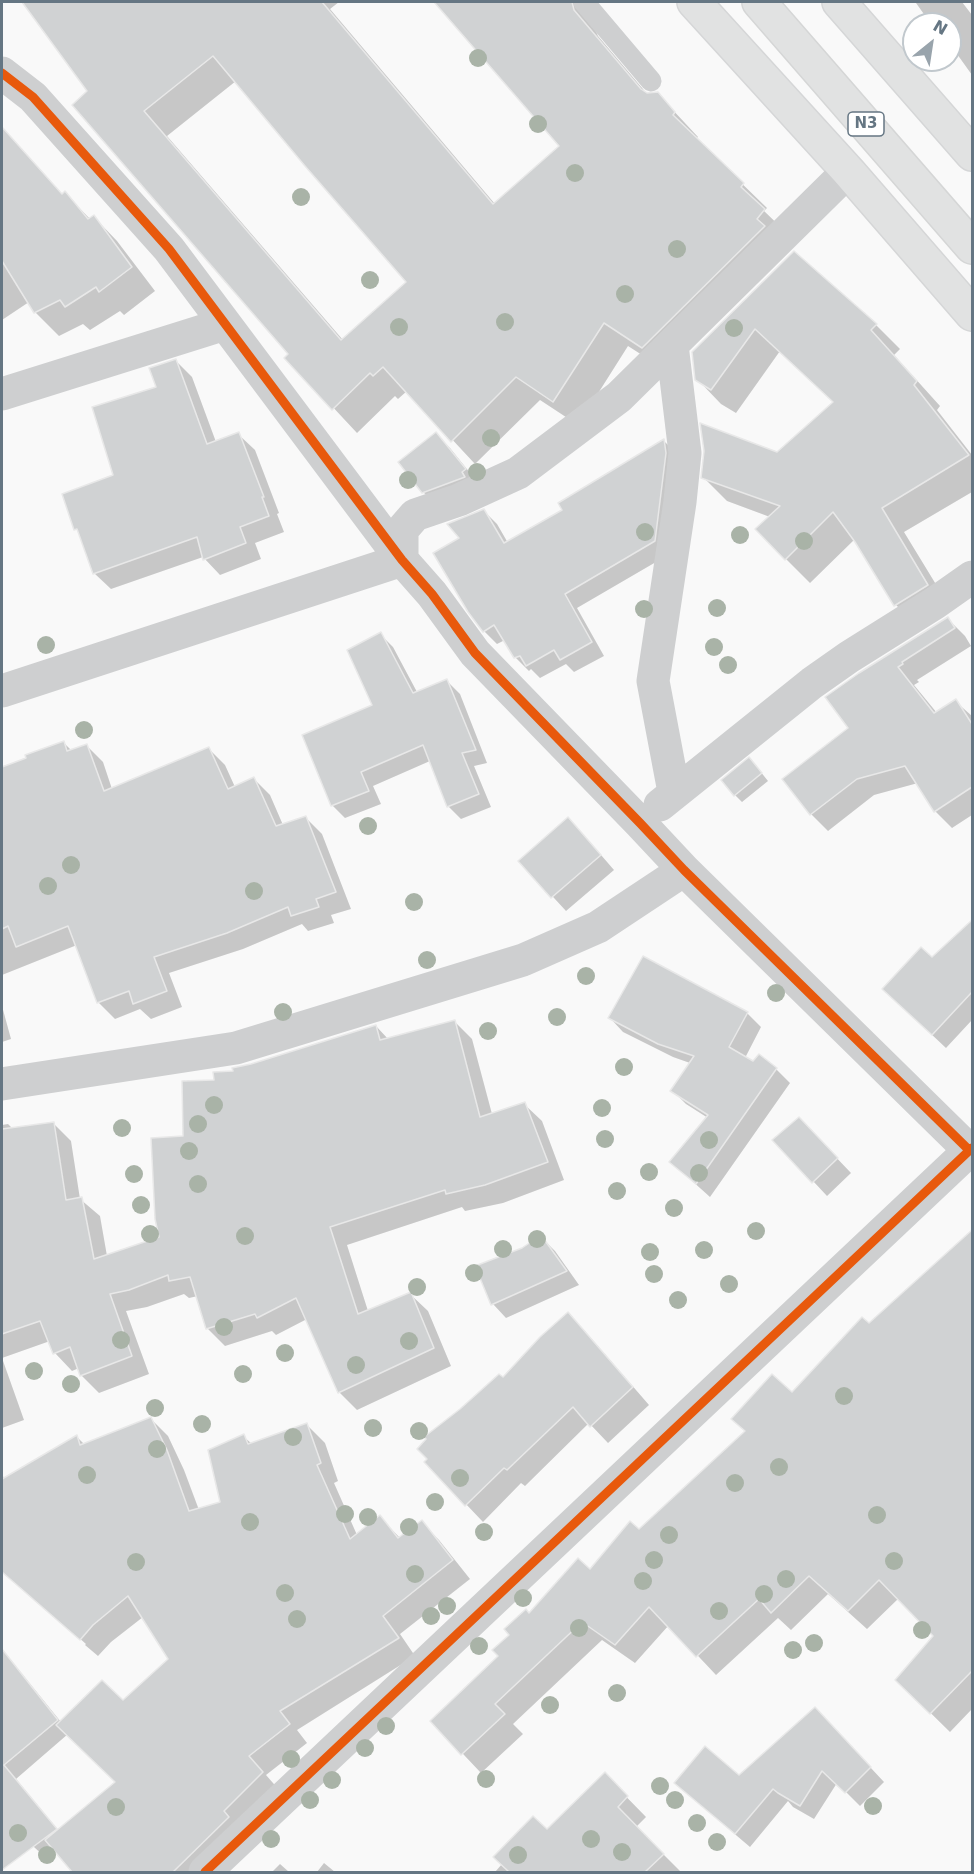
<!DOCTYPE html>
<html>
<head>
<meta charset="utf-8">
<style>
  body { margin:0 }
  #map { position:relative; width:974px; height:1874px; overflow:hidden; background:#f9f9f9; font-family:"DejaVu Sans",sans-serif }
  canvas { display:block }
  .frame { position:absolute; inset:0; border:3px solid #657683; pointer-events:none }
  .north { position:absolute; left:902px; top:12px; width:60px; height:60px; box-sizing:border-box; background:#fff; border:2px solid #c1c8cd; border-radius:50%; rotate:30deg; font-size:16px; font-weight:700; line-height:24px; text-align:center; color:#657683 }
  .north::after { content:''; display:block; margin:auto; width:21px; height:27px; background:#99a4ac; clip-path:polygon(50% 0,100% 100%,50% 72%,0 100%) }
</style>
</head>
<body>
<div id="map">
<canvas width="974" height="1874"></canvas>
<div class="frame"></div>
<div class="north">N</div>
</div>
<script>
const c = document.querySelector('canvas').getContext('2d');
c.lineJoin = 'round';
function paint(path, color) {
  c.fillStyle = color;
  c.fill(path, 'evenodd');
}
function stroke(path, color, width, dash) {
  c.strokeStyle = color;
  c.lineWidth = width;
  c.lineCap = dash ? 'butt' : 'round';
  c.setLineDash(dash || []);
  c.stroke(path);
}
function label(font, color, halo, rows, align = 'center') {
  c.font = font + ' "DejaVu Sans",sans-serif';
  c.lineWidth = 6;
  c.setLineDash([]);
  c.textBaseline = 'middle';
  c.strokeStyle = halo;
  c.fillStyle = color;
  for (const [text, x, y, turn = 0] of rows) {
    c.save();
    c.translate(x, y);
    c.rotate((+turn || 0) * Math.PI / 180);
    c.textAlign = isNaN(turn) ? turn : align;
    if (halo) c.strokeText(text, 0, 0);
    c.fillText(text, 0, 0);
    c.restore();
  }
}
paint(new Path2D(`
  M24,2H339L330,9L495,204L562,146L437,2H583L598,36L648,95L657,93L698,137L696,139L767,208L764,211L788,234L667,371L628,346L578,425L540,400L475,464L407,391L398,399L395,396L357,433L287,358L290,355L89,91ZM236,81L409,282L343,340L167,136Z
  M919,2H962L972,15V75L957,54L950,48V24H931L916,3Z
  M10,139L63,195L65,193L91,220L94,217L117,241L155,291L124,315L120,311L90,330L83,324L59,336L35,312L29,302L2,320V147Z
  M794,253L876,325L900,349L894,355L940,406L937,410L972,455V492L904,532L951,609L920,629L896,605L855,539L810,583L786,559L770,517L727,501L703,477L778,454L835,403L780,351L736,413L721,404L697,379Z
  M176,361L192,377L216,442L238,434L255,450L279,513L277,514L284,532L255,543L261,559L220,575L203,557L111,589L94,573L81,534L76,529L115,476L158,388Z
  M436,434L450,448L479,484L438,506L423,492Z
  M664,441L677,454L668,555L577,608L604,656L574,672L566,664L540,678L531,669L529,671L515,657L505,640L497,644L484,631L461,539L484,511L497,524L508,543L564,510Z
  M948,619L965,636L971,646L917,680L919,682L914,685L937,713L955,701L972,716V815L952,828L935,811L918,783L874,795L828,831L811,814L850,729L827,697Z
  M380,634L393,647L417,692L447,681L460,694L487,763L474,766L491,807L461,819L448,806L430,761L373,786L381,804L345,818L332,805L374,705Z
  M64,743L72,751L86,745L103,762L112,789L209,749L225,765L235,787L254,779L270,795L283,825L306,818L322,834L351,909L331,915L334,923L308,931L302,924L243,949L169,973L182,1007L151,1019L140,1009L115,1019L98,1002L77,945L2,975V768Z
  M756,766L768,781L742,802L735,795Z
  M582,833L614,870L566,911L520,861Z
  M972,922V1020L946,1048L897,1002L932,959Z
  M2,1006L11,1039L2,1042Z
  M747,1013L761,1027L745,1058L754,1063L776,1069L790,1083L710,1197L671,1162L708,1118L686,1104L672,1090L690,1063L673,1057L623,1032L610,1018Z
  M454,1021L472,1039L492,1114L524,1104L542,1121L564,1180L503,1203L465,1211L462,1207L347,1245L368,1311L410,1294L428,1311L451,1366L357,1410L339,1392L307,1319L276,1335L272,1331L225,1346L207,1328L198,1296L189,1298L184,1294L147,1307L126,1311L149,1374L99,1393L81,1375L79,1368L72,1371L55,1353L50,1341L2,1358V1125L8,1124L13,1129L53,1123L71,1141L80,1199L100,1216L107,1256L161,1238L184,1137L215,1081L252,1065L376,1026L389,1040Z
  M813,1133L851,1173L827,1196L813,1181Z
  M972,1232V1709L950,1732L897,1680L935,1636L899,1598L867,1629L828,1594L791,1630L778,1618L716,1675L669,1625L635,1663L602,1640L513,1724L523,1734L481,1773L432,1721L500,1656L529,1615L590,1571L639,1531Z
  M541,1237L555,1251L579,1285L506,1318L493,1304Z
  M567,1314L584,1330L649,1405L608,1443L589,1423L525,1486L521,1483L483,1522L426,1462L501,1381Z
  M2,1358L24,1420L2,1428Z
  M150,1418L168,1436L184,1470L199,1510L222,1503L243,1436L252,1444L307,1425L325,1443L338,1481L334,1483L357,1535L380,1517L400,1538L421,1522L439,1540L470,1579L400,1634L415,1656L297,1730L307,1743L266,1775L280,1791L209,1872H74L56,1852L47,1859L34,1847L2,1802V1649L61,1722L123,1702L170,1659L143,1617L111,1642L98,1656L85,1645L86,1644L2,1570V1475L5,1479L77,1437L85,1445ZM68,1734L117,1782L59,1831L16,1779Z
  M829,1723L884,1782L860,1806L837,1783L814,1819L793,1807L788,1801L750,1847L690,1796L739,1777Z
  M605,1775L646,1817L636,1827L681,1872H495L502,1864L547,1831Z
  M324,1863L335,1872H317Z
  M280,1864L289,1872H272Z`), '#0003');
const building = new Path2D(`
  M22,2H322L493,204L559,146L434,2H572L574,10L641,89L647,93L658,92L675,112L673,115L744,183L741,187L765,209L757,219L765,226L642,348L604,323L553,402L516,377L451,442L383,367L373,376L370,373L332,410L284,358L288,354L72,105L87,91ZM213,56L305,166L406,282L341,340L144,111Z
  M2,127L62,194L65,191L88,219L94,215L132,267L99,292L96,287L65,307L60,300L34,313L2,261Z
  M794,251L877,324L871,330L917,381L914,385L969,455L882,508L928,585L894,606L855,542L833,512L785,560L755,529L780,506L701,478L704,451L700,423L777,452L833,402L755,329L711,390L695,380L692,352Z
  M176,359L207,444L239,432L264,497H262L269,516L240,527L246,543L203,560L197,537L93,574L77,529L74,530L62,494L113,475L92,407L156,387L149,368Z
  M436,432L466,469L462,472L465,477L422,493L398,462Z
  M664,439L666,453L655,541L565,594L592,642L560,660L554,650L526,666L520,656L514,658L494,625L483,632L468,612L433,553L459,538L447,524L484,509L504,543L562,510L558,503Z
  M948,617L955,628L902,662L903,664L898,667L934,713L956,699L972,724V787L934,812L905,766L857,779L810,815L782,779L848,728L825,697L859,673Z
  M381,632L413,693L447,679L476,750L462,753L479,794L447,807L423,745L361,772L369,791L331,806L302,735L372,705L347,650Z
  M64,741L67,751L87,744L104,791L209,747L228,789L254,777L276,826L306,816L336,892L316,899L319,907L291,916L288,907L227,933L154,957L167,991L133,1004L129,991L97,1003L68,926L16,947L8,926L2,929V767L26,758L25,755Z
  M749,757L762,773L734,796L721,780Z
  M568,817L601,855L551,898L518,861Z
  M972,920V992L932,1035L882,989L921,947L932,957Z
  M643,956L748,1012L729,1047L753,1061L759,1054L777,1068L696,1184L669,1162L708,1115L670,1091L694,1056L658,1044L608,1018Z
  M455,1020L480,1117L525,1102L548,1162L485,1185L446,1194L445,1190L330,1227L358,1314L411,1292L434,1348L338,1393L296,1298L257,1318L255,1314L206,1329L190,1277L169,1281L168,1275L129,1290L110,1294L132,1356L80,1376L70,1347L53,1354L40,1321L2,1334V1129L54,1122L66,1200L82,1197L94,1259L159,1237L155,1219L151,1138L183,1136L182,1081L214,1080L213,1072L233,1071L232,1068L251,1064L376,1025L380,1040Z
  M799,1117L838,1158L812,1183L772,1140Z
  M972,1230V1671L930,1714L895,1680L933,1636L879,1580L848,1611L809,1576L771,1613L759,1599L696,1657L649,1607L615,1645L582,1622L495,1704L505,1714L461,1755L430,1721L498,1656L492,1650L509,1635L504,1629L526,1609L529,1613L578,1558L590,1569L630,1521L639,1529L745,1431L731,1419L772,1374L792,1392L862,1317L869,1323Z
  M541,1235L567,1271L491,1305L475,1266L522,1248Z
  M568,1312L633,1387L590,1427L573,1407L507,1470L504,1468L465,1506L424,1462L427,1459L417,1449L426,1439L424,1437L460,1409L499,1374L503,1377L540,1337Z
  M151,1417L167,1450L189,1511L220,1502L208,1450L244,1434L248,1444L307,1423L321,1463L317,1465L350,1539L380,1515L398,1538L422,1520L453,1560L383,1616L399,1638L280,1711L290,1724L249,1756L263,1772L224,1811L229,1817L173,1872H72L45,1840L115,1782L56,1725L102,1680L123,1700L168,1659L128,1596L93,1625L80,1640L2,1572V1479L77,1435L80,1445Z
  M2,1649L58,1720L4,1765L57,1829L2,1870Z
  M815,1707L871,1767L845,1793L822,1771L800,1806L778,1793L773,1789L735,1834L674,1783L705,1746L739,1775Z
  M605,1772L628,1796L618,1807L664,1854L645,1872H509L493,1857L533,1816L547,1829Z`);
paint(building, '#d0d2d3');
stroke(building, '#e8e8e8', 1.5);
const primary = new Path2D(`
  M694,2L848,171L972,314
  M839,2L972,154`);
const highway = new Path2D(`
  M759,2L972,247`);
stroke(primary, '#d5d6d7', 36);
stroke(highway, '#d5d6d6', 36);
stroke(new Path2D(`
  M584,2L651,81`), '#cecfd0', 21);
stroke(new Path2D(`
  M2,73L33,97L169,249L402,560L432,594L475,653L640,823L684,870L970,1151
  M672,345L685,453L680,502L653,681L674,792
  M2,394L225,324
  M402,560V530L415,515L459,500L518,473L619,397L848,171
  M2,691L402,560
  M660,805L812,683L849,657L935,603L972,577
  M2,1084L236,1048L523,960L598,927L684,870
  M205,1872L972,1148`), '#cecfd0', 33);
stroke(primary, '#e1e2e2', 33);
stroke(highway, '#e1e2e2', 33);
stroke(new Path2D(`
  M2,73L33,97L169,249L402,560L432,594L475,653L640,823L684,870L970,1151
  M205,1872L972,1148`), '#e8590c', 9);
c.fillStyle = '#a9b3a7';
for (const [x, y] of [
  [478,58],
  [538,124],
  [575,173],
  [301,197],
  [677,249],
  [370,280],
  [625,294],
  [505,322],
  [399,327],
  [734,328],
  [491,438],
  [477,472],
  [408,480],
  [645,532],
  [740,535],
  [804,541],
  [717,608],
  [644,609],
  [46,645],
  [714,647],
  [728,665],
  [84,730],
  [368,826],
  [71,865],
  [48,886],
  [254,891],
  [414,902],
  [427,960],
  [586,976],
  [776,993],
  [283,1012],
  [557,1017],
  [488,1031],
  [624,1067],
  [214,1105],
  [602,1108],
  [198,1124],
  [122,1128],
  [605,1139],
  [709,1140],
  [189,1151],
  [649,1172],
  [699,1173],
  [134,1174],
  [198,1184],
  [617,1191],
  [141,1205],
  [674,1208],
  [756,1231],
  [150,1234],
  [245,1236],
  [537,1239],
  [503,1249],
  [704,1250],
  [650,1252],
  [474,1273],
  [654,1274],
  [729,1284],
  [417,1287],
  [678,1300],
  [224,1327],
  [121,1340],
  [409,1341],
  [285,1353],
  [356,1365],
  [34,1371],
  [243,1374],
  [71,1384],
  [844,1396],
  [155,1408],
  [202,1424],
  [373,1428],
  [419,1431],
  [293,1437],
  [157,1449],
  [779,1467],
  [87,1475],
  [460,1478],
  [735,1483],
  [435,1502],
  [345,1514],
  [877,1515],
  [368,1517],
  [250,1522],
  [409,1527],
  [484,1532],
  [669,1535],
  [654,1560],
  [894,1561],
  [136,1562],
  [415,1574],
  [786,1579],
  [643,1581],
  [285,1593],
  [764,1594],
  [523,1598],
  [447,1606],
  [719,1611],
  [431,1616],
  [297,1619],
  [579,1628],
  [922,1630],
  [814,1643],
  [479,1646],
  [793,1650],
  [617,1693],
  [550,1705],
  [386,1726],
  [365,1748],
  [291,1759],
  [486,1779],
  [332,1780],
  [660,1786],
  [310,1800],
  [675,1800],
  [873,1806],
  [116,1807],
  [697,1823],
  [18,1833],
  [271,1839],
  [591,1839],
  [717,1842],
  [622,1852],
  [47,1855],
  [518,1855]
]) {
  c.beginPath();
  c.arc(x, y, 9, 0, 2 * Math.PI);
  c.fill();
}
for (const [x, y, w] of [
  [866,124,36]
]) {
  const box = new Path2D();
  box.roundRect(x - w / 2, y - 12, w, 24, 4.5);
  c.fillStyle = '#fff';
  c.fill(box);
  stroke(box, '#657683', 1.5);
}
label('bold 15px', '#657683', null, [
  ["N3",866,124]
]);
</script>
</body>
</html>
